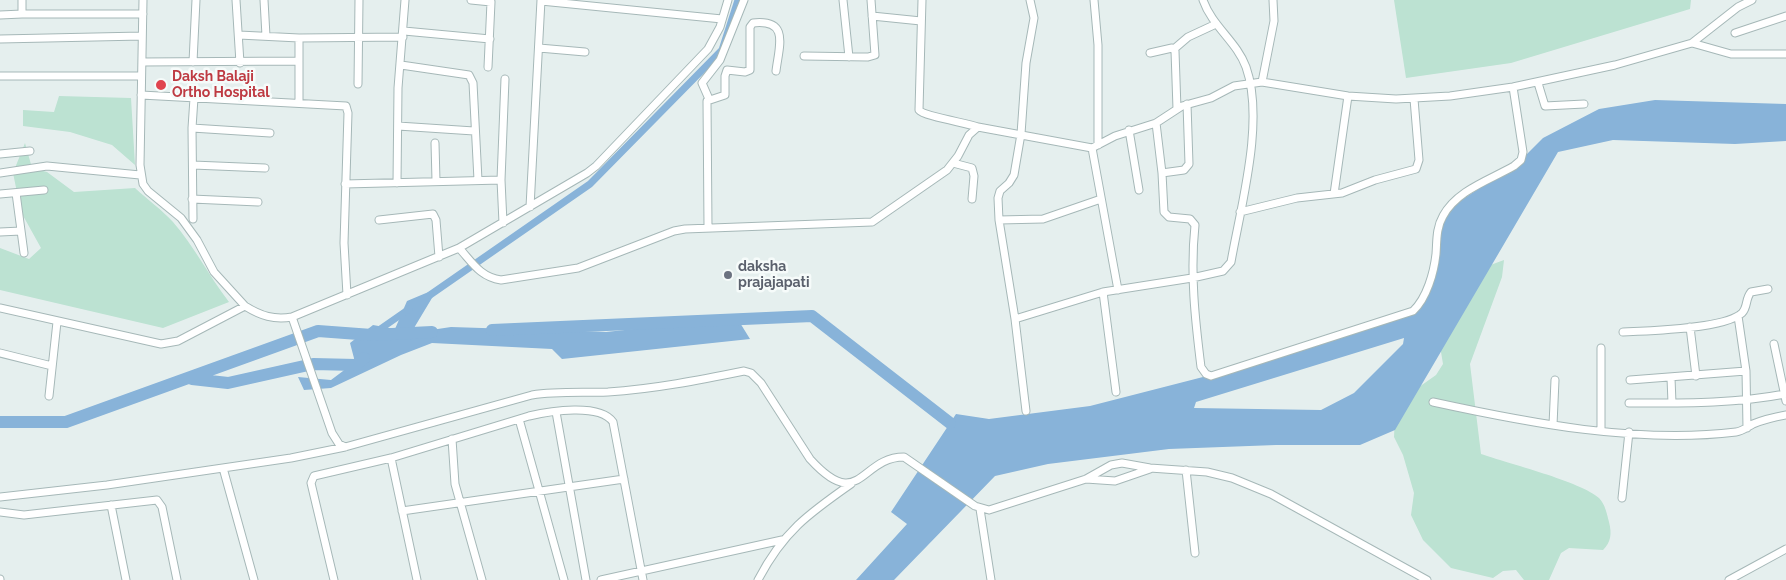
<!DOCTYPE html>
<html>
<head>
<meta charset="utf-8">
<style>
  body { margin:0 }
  canvas { display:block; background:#e5efee }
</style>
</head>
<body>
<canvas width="1786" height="580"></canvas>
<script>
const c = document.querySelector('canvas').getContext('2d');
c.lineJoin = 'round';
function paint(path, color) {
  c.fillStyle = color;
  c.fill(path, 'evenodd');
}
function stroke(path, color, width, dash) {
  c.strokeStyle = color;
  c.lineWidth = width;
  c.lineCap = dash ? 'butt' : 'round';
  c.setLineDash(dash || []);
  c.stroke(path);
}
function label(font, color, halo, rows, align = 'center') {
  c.font = font + ' Raleway,sans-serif';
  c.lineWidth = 5;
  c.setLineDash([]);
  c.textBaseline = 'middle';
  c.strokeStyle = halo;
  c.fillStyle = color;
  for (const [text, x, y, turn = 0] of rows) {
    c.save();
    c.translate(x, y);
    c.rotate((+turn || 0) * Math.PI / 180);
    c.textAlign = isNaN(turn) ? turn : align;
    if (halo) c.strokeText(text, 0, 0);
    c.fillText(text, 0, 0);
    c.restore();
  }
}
paint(new Path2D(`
  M1394,0H1691L1690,9L1511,63L1406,78Z
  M59,96L131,98L135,165L112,145L70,132L23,126V110L54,112Z
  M25,143L32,168L47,172L74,192L135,188C147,199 162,210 173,222C194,246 209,276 229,302L163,328L0,290V248L29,259L41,248L21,212L13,173Z
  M1504,260L1502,277L1470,364L1481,454C1507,463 1582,482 1599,498C1605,504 1607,514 1609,522C1612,534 1611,542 1603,550L1569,548L1561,553L1549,580H1524L1516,570L1503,571L1493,578L1451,568L1423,540L1411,515L1414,493L1403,455L1394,437L1395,417L1412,392L1436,375L1443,364L1439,340L1485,267Z`), '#bce2d2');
paint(new Path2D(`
  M1655,100L1786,104V141L1735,144L1613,140L1558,152L1395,430L1360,445H1276L1169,449L1048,464L995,476L894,580H856L907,524L891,512L956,414L989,419L1090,406L1203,377L1415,313L1433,264L1439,221L1460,201L1518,163L1543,138L1599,109ZM1404,338L1403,344L1354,393L1321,410L1194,408L1196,402Z
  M438,288L411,333L451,327L606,332L737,318L750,339L562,359L552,349L432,343L401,355L331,388L304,390L298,377L331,380L355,362L350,343L373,325L395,329L407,301Z`), '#88b3d9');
stroke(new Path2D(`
  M430,295L590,184L722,50L738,0
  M376,332L409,309`), '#88b3d9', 7);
stroke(new Path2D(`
  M492,330L812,316L950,423
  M192,379L228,383L313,364L356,365L364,358
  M0,422H66L318,331L372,335L432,332`), '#88b3d9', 12);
const minor = new Path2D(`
  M143,0L140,165L143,184L148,191L181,218L197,240L214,272L245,306
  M236,0L240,63
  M264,0L266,36
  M471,0L491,2L488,67
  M843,0L849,57
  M922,0L919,110C923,116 967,123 978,127
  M1094,0L1098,45V145
  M541,1L722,19
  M22,14H143
  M0,15L22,14V0
  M872,16L921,21
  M404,31L490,39
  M1735,33L1786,16
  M239,35L299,38L403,37
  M299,38V103
  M0,39L142,36
  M1692,43L1731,54H1786
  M539,48L585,52
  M1174,49L1188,37L1216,24
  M1150,53L1172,48L1175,51L1177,109
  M804,56L868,57L875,55L871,0
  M142,62L299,61
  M193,62L196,0
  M401,65L469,75L473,83L478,180
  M0,76H141
  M1262,82L1274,21L1273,0
  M1538,83L1545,106L1584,104
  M358,84L359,0
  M141,95L346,106L348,113L344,243L347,295
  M709,99L702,83L720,60L744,0
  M1156,123L1162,173L1164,212L1169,217L1190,219L1195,225C1190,273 1195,319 1201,367L1206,374L1211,376L1413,311C1427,298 1434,272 1436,254C1437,241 1436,228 1443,216C1457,190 1490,180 1514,166L1521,160L1523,152L1513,87
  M398,126L474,131
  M192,128L270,133
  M1129,130L1139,190
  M435,143L436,181
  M1092,148L1118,290
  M0,154L30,151
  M953,163L972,168L974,176L972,199
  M193,165L265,168
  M0,173L47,166L140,175
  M1162,173L1184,170L1189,164L1187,104
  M501,180L505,79
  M397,183L398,88L405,0
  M345,184L501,180L503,223
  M16,193L24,253
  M0,194L44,190
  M1334,194L1348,96
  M192,199L258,202
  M530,207L541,0
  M1240,212L1297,198L1342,193L1375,180L1416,169L1419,160L1414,99
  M193,219L192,128L194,98
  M379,220L433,214L436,220L439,257
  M999,220L1043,219L1101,199
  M708,227L707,101L725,95V76L727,70L745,72L750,70V27L753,23C790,19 779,46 776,71
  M0,232L21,231
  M459,248L587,173L596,166L708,49L720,27L728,0
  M1103,292L1116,392
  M0,308L161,344L178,341L245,306C261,316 274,320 292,317L459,248C472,262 480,277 501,280L578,268L674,231L685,229L872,222L947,170L958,156L969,135L978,127L1092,148L1115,136L1156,123L1182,106L1211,98L1234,86L1262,82L1348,96L1396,99L1450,96L1513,87L1615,65L1692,43L1738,7L1752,0
  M1738,316L1746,371L1747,428
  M292,317L332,433L339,444L345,447L532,395C557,391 582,393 608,392C654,389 700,380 744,371L751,373L761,383L810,459C860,514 860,457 904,457L975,506L989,510L1086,479L1111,465L1122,463L1150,468L1207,472L1232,478L1271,494L1427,580
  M1015,319L1103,292L1192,278L1223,271L1231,262C1241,205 1265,121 1246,67C1237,42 1212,26 1203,0
  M1690,327L1696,376
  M1623,332C1647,331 1725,329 1742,313C1748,307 1745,299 1751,292L1768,289
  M1774,344L1786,401
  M1601,348V431
  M0,353L52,366
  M1671,378L1672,403
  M1630,380L1746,371
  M49,396L57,322
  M1433,402C1529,423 1638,444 1736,432C1743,431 1747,427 1753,424C1763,420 1775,417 1786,415
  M1629,403C1682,403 1732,404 1785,394
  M1026,411L1015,319L999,220L998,198L1000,191L1009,183L1014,175L1021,134L1026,63L1034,18L1030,0
  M556,412L586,580
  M519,419L564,580
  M1553,425L1555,380
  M452,439L455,484L482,580
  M391,458L417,580
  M223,468L254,580
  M1186,470L1195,553
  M1086,479L1115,481L1150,469
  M0,497L107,485L291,458L345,447
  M1622,498L1629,432
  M111,505L126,580
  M980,509L991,580
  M402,511L624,479
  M0,512L24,515L157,500L162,507L177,580
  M0,579V580
  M334,580L311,483L314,476L391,458L529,416C550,411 600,403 613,422L643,580
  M601,580L782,540
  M758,580C783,532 808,514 851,484
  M1729,580L1786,549`);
stroke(minor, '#a6b8b8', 9);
stroke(minor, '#fff', 7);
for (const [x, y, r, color] of [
  [161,85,6,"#e0444e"],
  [728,275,5,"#6b7280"]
]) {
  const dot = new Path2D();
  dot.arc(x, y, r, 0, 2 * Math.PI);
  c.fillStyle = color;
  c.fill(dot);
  stroke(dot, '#f6fbfa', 2);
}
label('bold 14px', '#be3a42', '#f6fbfa', [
  ["Daksh Balaji",172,77],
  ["Ortho Hospital",172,93]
], 'left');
label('bold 14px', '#5b616d', '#f6fbfa', [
  ["daksha",738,267],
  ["prajajapati",738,283]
], 'left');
</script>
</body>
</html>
